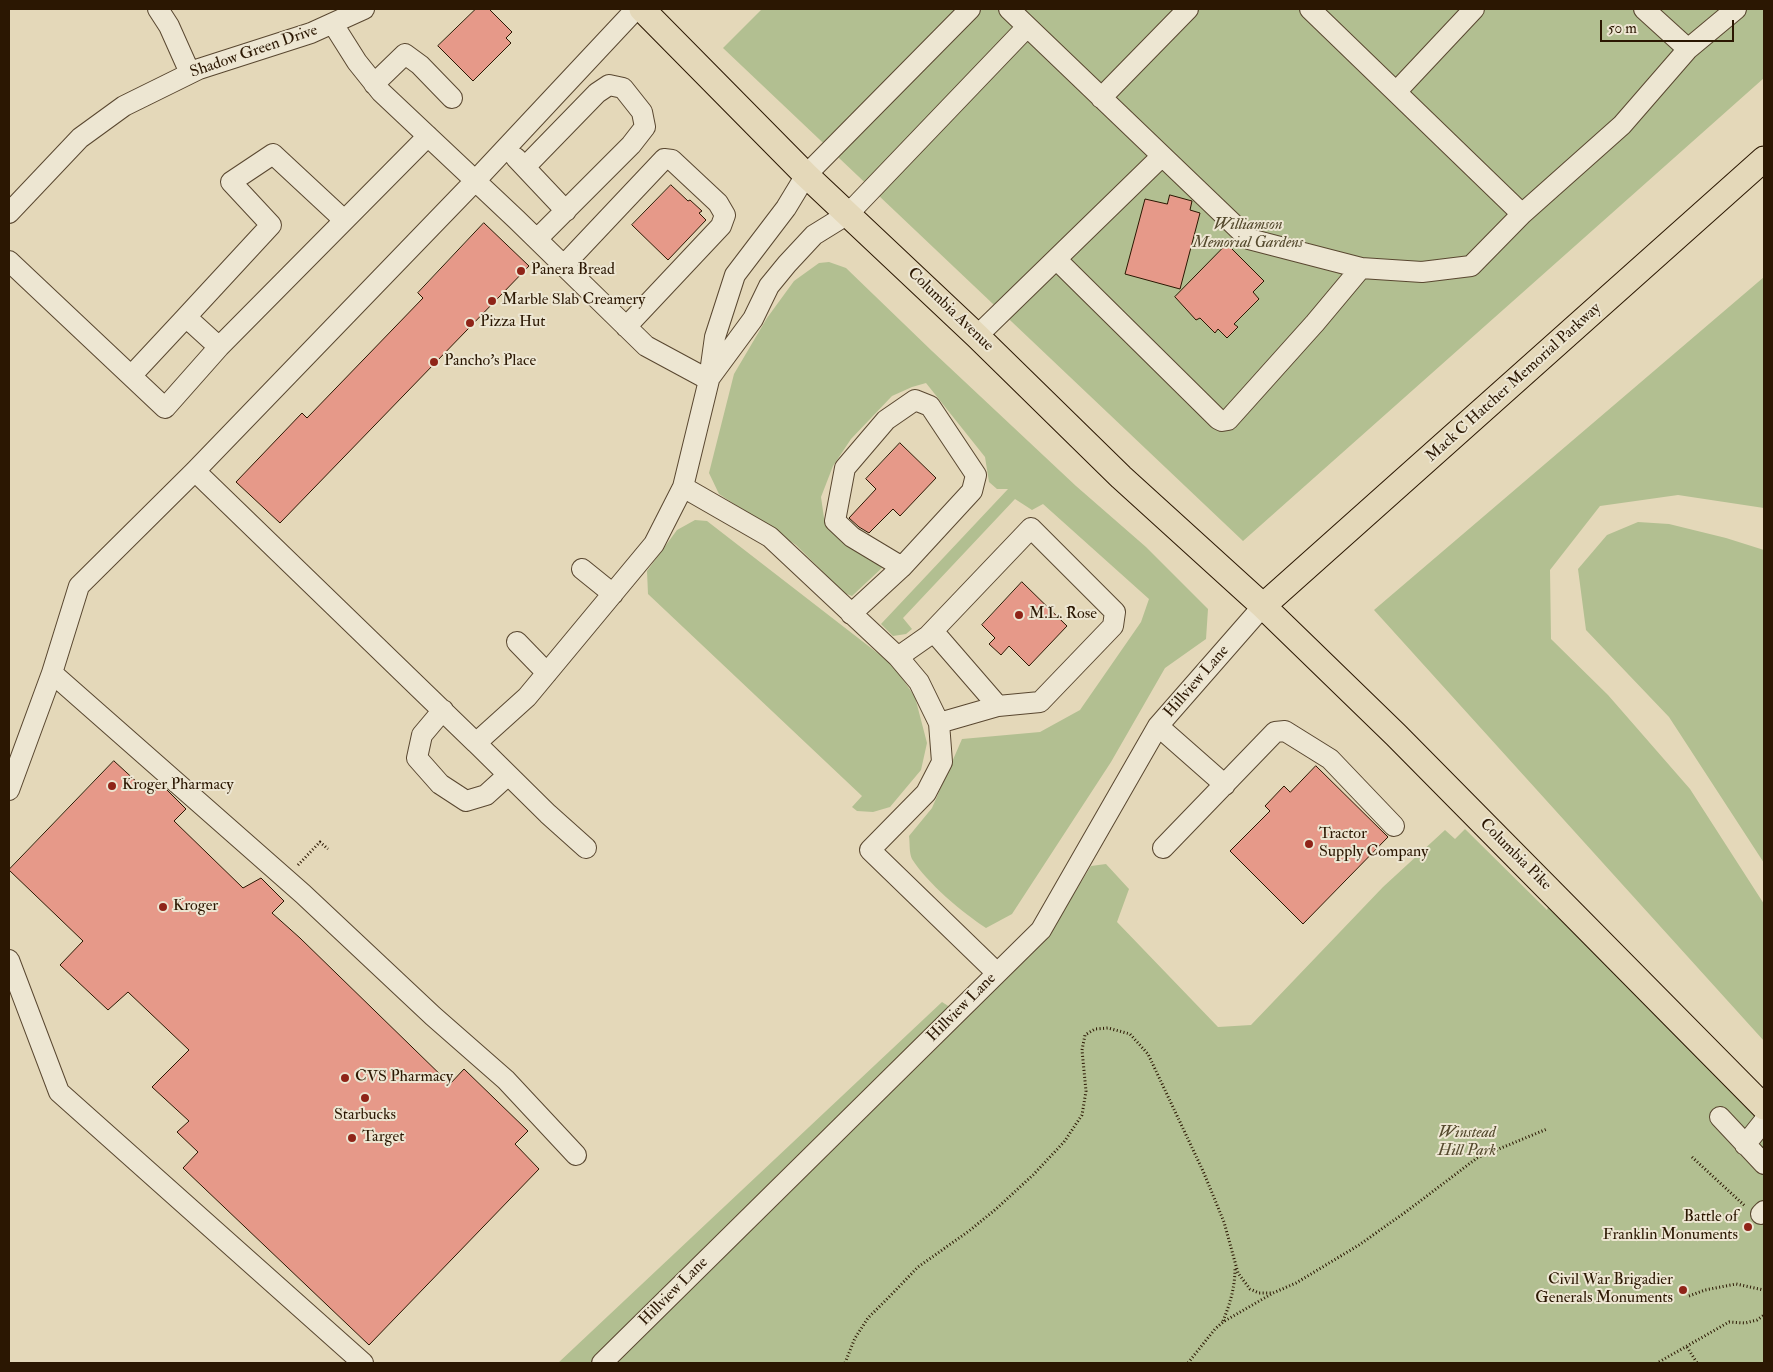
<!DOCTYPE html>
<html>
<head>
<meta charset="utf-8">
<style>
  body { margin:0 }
  #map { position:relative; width:1773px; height:1372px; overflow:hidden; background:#e4d8b9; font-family:"IM FELL Double Pica",serif }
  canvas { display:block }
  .frame { position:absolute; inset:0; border:10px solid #2b1702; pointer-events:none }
  .scale { position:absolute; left:1600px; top:20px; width:134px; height:22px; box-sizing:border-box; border:2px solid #2b1702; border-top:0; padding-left:6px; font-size:15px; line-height:18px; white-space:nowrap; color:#2b1702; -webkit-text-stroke:4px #ede6d2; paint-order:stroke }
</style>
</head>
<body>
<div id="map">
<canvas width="1773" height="1372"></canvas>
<div class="frame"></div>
<div class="scale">50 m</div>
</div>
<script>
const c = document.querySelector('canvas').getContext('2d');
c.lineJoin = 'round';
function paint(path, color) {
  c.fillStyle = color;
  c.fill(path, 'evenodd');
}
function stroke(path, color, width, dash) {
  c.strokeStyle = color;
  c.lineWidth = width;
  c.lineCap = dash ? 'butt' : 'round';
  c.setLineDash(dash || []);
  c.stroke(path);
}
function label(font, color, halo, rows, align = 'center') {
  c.font = font + ' "IM FELL Double Pica",serif';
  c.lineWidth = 4;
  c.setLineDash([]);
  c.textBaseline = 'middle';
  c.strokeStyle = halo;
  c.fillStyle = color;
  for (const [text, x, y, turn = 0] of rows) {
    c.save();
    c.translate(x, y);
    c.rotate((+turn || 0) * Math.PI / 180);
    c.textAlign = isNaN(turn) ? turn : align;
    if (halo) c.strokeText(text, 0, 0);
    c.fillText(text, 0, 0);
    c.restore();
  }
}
paint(new Path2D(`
  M762,9H1764V78L1243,541L723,48Z
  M829,262L846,268L932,351L1076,486L1146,547L1208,609L1206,639L1165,668L1111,762L1012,914L986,928C963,913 927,883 912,859C909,853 910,843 909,836L932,808L962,739L1040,732L1080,710L1141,622L1149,599L1043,504L1032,510L1015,499L903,618L912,629L906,634L893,636L881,624L1008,489H997L989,482L985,457L926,383L912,387L892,396L851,439L833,466L821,497L825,525L853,550L881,562L884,566L852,596L844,593L796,545L719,494L709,473L734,374L767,318L794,281L819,263Z
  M1764,277V508L1678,495L1600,506L1550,570L1551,639L1608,695L1690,789L1764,904V1041L1374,610Z
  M695,520L707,521L893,665L915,697L927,743L921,770L890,807L873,812L857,811L852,807L862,796L648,594L647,571L677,530Z
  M1638,522L1669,524L1726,538L1764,550V863L1669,717L1586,630L1578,569L1607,535Z
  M1465,829L1547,910L1550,903L1756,1113L1754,1117L1764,1126V1363H558L942,1002L964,1016L1073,890L1075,892L1091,866L1106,864L1129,889L1117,922L1218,1027L1251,1025L1383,887L1445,830L1455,839Z`), '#b2bf91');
const building = new Path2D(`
  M476,9H489L512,32L506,38L511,43L473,81L438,46Z
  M671,185L688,201L690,200L702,211L699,213L706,220L668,260L632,225Z
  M1170,195L1192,201L1190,210L1200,213L1180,289L1125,274L1145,199L1167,204Z
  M484,223L529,266L280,523L236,482L302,413L307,418L423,298L418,293Z
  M1227,244L1264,281L1253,292L1259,299L1234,324L1238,327L1227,338L1218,329L1215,333L1200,318L1196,320L1175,297Z
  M900,443L936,478L900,516L893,509L869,533L859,527L849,518L876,489L866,479Z
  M1022,582L1067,626L1029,666L1009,646L1001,655L989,644L995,638L982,625Z
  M114,761L151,795L161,785L164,787L186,809L174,821L243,888L261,878L284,901L272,913L300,938L450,1084L464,1069L528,1131L515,1144L539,1169L369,1345L183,1168L198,1152L177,1132L189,1121L152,1087L189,1050L128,992L108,1010L60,965L83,941L9,870Z
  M1316,766L1388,837L1303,924L1230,851L1270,811L1265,806L1284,786L1290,792Z`);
paint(building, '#e69989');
stroke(building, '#2b1702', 1);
const minor = new Path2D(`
  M158,9L169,26L190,73
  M1009,9L1249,239L1361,268L1422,272L1471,266L1522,214L1622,125L1688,49L1736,9
  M1310,9L1522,214
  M1644,9L1688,49
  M333,24L357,62L381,92L517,220L646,346L709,380
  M374,84L405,54L420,65L452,98
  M1396,92L1474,9
  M1101,98L1188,9
  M516,158L566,211
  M525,167L597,93L609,85L623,88L642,112L645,127L631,145L537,239
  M9,213L80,138L124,106L199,69L311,33L364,9
  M1056,259L1218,419L1222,421L1228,420L1315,323L1361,268
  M9,261L165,408L219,347L186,317L131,376
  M564,265L664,159L672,160L718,203L725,215L721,226L626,327
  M186,317L271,225L231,182L273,154L344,220
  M977,336L1162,156
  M219,347L428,136
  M711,376L753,319L769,286L787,264L814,235L848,214L1027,27
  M195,471L476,743L527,697L654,544L683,487L709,380L715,337L735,275L786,208L806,175L970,9
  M683,487L770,537L898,657L919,682L939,723L942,762L926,793L870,850L997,973
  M582,569L613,594
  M851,614L902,567L972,491L976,475L930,406L915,400L886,420L845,468L835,521L852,537L902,567
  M933,631L998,706
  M517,642L547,673
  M898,657L928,636L1031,528L1115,612L1113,626L1040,702L998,706L939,723
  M52,673L303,894L433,1016L506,1080L576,1155
  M443,710L422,735L417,758L440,784L466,801L486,795L508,775
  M1158,726L1225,785
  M476,743L548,814L586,848
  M9,790L52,673L79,586L195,471L476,180L636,9
  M1163,848L1275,732L1285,731L1330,759L1394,826
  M9,960L59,1092L363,1363
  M1720,1117L1764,1164
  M1745,1145L1764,1121
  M1761,1214L1764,1211
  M602,1363L1041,930L1158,726L1263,606`);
const major = new Path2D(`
  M642,9L806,175L977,336L1121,477L1263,606L1396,735L1764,1107
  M1263,606L1764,159`);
stroke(minor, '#594730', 22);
stroke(major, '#2b1702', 27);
stroke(new Path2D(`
  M298,865L320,842L328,849
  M1692,1157L1745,1206
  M1689,1296L1705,1290L1736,1284L1764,1290
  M1223,1321C1230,1304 1235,1287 1235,1269
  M1687,1347L1697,1363
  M1659,1362L1729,1322L1745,1323L1757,1320L1764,1315
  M845,1363L855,1338L868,1318L889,1297L918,1267L969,1231L996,1209L1033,1175L1064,1142L1082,1115L1086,1091L1082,1050L1085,1035L1095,1029L1108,1028L1130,1034L1148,1054L1203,1171L1224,1222L1238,1273L1250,1289L1259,1293H1273
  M1188,1363L1215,1329L1223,1322L1273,1293L1296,1283L1359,1245L1407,1211L1477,1158L1547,1129`), '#2b1702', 3, [1, 2.5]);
stroke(minor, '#ede6d2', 20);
stroke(major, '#e4d8b9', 25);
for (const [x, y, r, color] of [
  [521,271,5,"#8f2418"],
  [492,301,5,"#8f2418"],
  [470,323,5,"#8f2418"],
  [434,362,5,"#8f2418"],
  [1019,615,5,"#8f2418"],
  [112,786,5,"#8f2418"],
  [1309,844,5,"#8f2418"],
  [163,907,5,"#8f2418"],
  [345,1078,5,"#8f2418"],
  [365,1098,5,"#8f2418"],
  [352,1138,5,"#8f2418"],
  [1748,1227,5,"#8f2418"],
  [1683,1290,5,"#8f2418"]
]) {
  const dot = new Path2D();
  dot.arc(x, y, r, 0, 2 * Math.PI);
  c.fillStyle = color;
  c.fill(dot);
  stroke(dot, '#ede6d2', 2);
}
label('16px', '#2b1702', '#ede6d2', [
  ["Shadow Green Drive",254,52,-19],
  ["Columbia Avenue",950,310,44],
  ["Mack C Hatcher Memorial Parkway",1514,383,-42],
  ["Hillview Lane",1197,682,-49],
  ["Columbia Pike",1515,855,45],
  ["Hillview Lane",962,1008,-45],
  ["Hillview Lane",674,1292,-45]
]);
label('italic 16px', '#54492d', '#ede6d2', [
  ["Williamson",1248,226],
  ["Memorial Gardens",1248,244],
  ["Winstead",1467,1134],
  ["Hill Park",1467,1152]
]);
label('16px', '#2b1702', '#ede6d2', [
  ["Panera Bread",531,271],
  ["Marble Slab Creamery",502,301],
  ["Pizza Hut",480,323],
  ["Pancho's Place",444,362],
  ["M.L. Rose",1029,615],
  ["Kroger Pharmacy",122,786],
  ["Tractor",1319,835],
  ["Supply Company",1319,853],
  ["Kroger",173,907],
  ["CVS Pharmacy",355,1078],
  ["Starbucks",365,1116,"center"],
  ["Target",362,1138],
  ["Battle of",1738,1218,"right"],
  ["Franklin Monuments",1738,1236,"right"],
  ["Civil War Brigadier",1673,1281,"right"],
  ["Generals Monuments",1673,1299,"right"]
], 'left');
</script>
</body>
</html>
